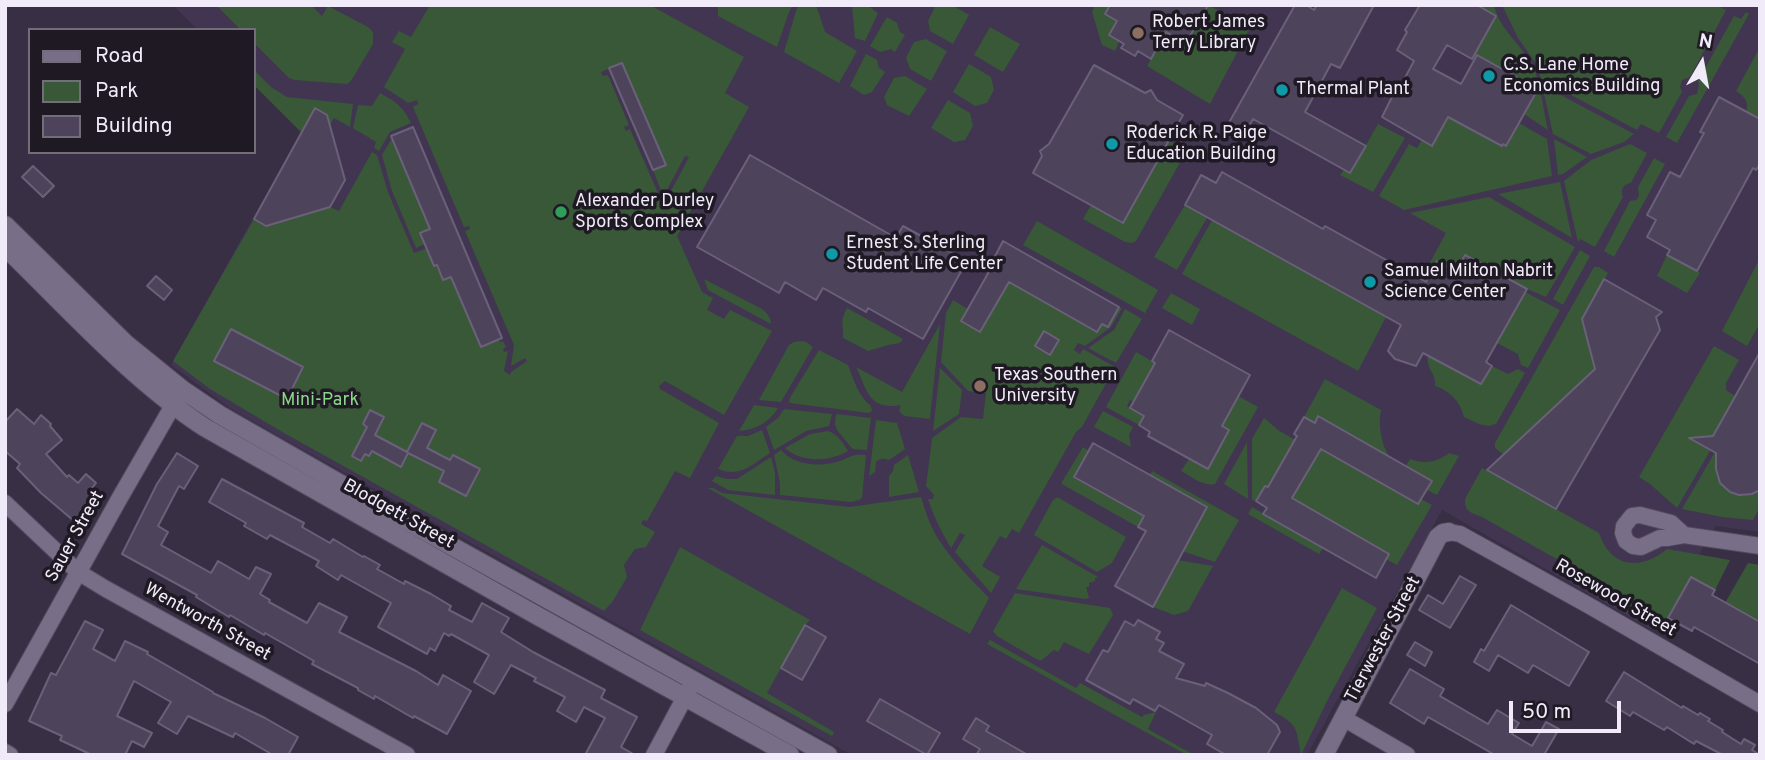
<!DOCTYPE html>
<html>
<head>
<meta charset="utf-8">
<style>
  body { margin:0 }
  #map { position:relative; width:1765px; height:760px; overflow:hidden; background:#382f45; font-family:Overpass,sans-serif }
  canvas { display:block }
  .frame { position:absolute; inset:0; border:7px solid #f1ebf9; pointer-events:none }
  .legend { position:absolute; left:28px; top:28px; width:228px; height:126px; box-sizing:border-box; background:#1e1923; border:2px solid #726d79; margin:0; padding:9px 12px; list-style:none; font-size:21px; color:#f1ebf9 }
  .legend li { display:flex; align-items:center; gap:14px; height:35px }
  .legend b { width:35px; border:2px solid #726d79 }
  .north { position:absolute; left:1667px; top:28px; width:70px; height:70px; -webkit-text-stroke:5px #1e1923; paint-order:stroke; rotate:10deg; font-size:19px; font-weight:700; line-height:28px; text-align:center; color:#f1ebf9 }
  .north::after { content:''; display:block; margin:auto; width:24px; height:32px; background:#f1ebf9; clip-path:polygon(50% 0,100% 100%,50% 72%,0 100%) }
  .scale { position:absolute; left:1509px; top:701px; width:112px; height:32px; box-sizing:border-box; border:4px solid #f1ebf9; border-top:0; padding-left:9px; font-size:21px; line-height:24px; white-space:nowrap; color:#f1ebf9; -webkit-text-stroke:5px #1e1923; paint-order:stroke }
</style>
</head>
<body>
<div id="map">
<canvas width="1765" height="760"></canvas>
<div class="frame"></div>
<ul class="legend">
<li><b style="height:9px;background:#796e87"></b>Road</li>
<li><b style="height:19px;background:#385838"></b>Park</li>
<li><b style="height:19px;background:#4d435a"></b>Building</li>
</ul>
<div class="north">N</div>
<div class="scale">50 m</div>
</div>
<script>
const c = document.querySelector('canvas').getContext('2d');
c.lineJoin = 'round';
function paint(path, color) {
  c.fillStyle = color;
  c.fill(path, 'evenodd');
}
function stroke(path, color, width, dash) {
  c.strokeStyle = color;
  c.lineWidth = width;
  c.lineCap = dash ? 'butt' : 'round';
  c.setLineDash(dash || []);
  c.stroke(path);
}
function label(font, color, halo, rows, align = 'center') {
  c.font = font + ' Overpass,sans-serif';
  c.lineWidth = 7;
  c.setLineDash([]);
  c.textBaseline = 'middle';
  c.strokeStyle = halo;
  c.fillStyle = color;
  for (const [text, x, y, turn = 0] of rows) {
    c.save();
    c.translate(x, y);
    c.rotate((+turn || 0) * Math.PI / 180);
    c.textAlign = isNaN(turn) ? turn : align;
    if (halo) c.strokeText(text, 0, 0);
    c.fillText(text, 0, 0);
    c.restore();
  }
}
paint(new Path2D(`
  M173,5H1760V532L1716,526L1654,631L1442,510L1307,755H852L291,443L230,408L171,365L301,132L254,85V30H198Z`), '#413551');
paint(new Path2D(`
  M216,5H311L322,16L328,6L368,27L373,32V44L351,81L347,84L295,80L289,78L254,43V30H241Z
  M430,5H650L744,57L725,93L749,107L677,236L702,292L713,298L707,310L724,319L730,310L772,331L724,415L665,381L659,386L660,389L719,423L690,478L675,471L647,521L643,520L641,524L655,532L646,547L635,549L624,565L627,577L613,601L604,611L284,433L210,389L173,361L254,219L266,225L330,207L339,211L372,152L377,155L388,192L414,253L427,248L443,280L451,277L481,347L499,340L500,342L503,341L506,347L503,349L504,352L508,351L504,371L510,375L511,372L527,361L525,358L511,366L514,345L465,231L470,229L469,226L464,227L413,107L418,104L417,100L408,103L384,87L405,49L392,42L399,31L411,37ZM622,63L665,165L653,170L662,193L667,190L685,156L689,157L670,193L655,199L653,195L658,193L630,129L626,131L624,127L629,125L608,75L603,76L601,72Z
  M718,5H793L789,12L777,47L718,16Z
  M799,5H816L825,32L857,51L839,83L784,52L796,11Z
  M852,5H867L878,13L865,41L855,38Z
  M936,5H952L969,15L953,44L930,31L928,21Z
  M1095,5H1110C1118,22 1124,34 1115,51L1102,45L1092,12Z
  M1208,5L1250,28L1210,104L1147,66L1166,32L1186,43Z
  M1477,5H1494C1499,29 1521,44 1532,65C1540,79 1544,113 1548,130L1524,114L1538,88L1532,85L1531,87L1518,77L1516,79L1511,76L1512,74L1490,62L1482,60L1483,58L1478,55L1474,60L1472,59L1496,16Z
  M1502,5H1721L1720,7L1726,10L1690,77L1682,80L1680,87L1682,92L1659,133L1641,124L1637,130L1541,79L1537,65L1518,38Z
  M1746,12L1749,14L1677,143L1666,137L1689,96L1697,94L1699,85L1698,81L1734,16L1741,19Z
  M887,17L897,23L900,32L905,35L895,52L891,49L880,52L870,46Z
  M990,27L1020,44L1003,72L974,55Z
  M926,39L947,51L931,81L910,69L906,58L914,42Z
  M1760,47V119L1746,112C1749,101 1745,97 1736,91Z
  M866,54L877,60L879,68L885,72L872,92L864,95L850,86Z
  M969,64L991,77L994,90L987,103L975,106L953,92Z
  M254,70L271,87L287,97L353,104L350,127L334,118L330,125L327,115L315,108L301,132L254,85Z
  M905,76L927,89L909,116L887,105L884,97L894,78Z
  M1542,85L1634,134L1624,142L1591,154L1553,134Z
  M380,93C396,102 403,106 411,123L390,132L379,151L374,148L376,142L353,128L358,105L372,106Z
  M948,100L970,113L973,126L965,140L954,142L931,128Z
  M1455,105L1458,122L1466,126L1467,125L1489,139L1491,138L1502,146L1503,144L1506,146L1519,123L1547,139L1552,176L1404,210L1379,196L1409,144L1417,148L1422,140Z
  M1378,124L1405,138L1373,192L1340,175L1344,170L1350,173Z
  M392,138L430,229L425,244L416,248L392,191L382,155Z
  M1554,139L1587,157L1563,174L1558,175Z
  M1169,141L1187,150L1136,241L1132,243L1125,242L1083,219L1091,205L1123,223Z
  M1630,144L1647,153L1631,183C1623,184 1620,190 1623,197L1595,247L1580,239L1578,242L1564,181L1591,160Z
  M1654,158L1665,164L1614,257L1604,251L1630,201L1636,200L1639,196L1638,187Z
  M1560,182L1572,238L1498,194Z
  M1489,197L1575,247L1546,297L1527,289L1466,255L1456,272L1437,261L1424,285L1411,278L1413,275L1421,279L1446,233L1410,213Z
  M1185,205L1207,218L1177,270L1154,257Z
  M1212,220L1386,317L1358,371L1182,274Z
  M1037,221L1158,290L1145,313L1023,245Z
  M1580,250L1590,256L1563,305L1553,299Z
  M1667,255L1700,273L1687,293L1657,276Z
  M1760,258V323L1747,346L1722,331Z
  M1594,267H1599L1608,273L1582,319L1595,369L1504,455L1495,448V443Z
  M704,279L762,309C767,313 771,317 771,324L708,290Z
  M1009,282L1097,332L1102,324L1108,327L1119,307L1122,308L1111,327L1085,346L1078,343L1074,350L1080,354L1083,349L1115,367L1082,427L1076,432L1019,533L1012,529L1006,539L1000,536L982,566L1000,577L991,593L955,552L965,535L960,533L951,548C941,531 934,517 928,499H933L934,495L926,486L932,438L961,417L983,419L986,393L968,391L941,362L946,313L953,300L968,309L961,321L980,332Z
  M1525,292L1560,310L1528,368L1521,365L1518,354L1497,343Z
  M1171,293L1200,309L1192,325L1162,308Z
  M847,308L903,339L900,343L888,345L868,351L843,338C844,323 839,323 847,308Z
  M1125,309L1142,319L1116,363L1088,348L1114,330Z
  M940,324L930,419L904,416L899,411L901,405C868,411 867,389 856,367L902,392Z
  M801,341L806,342L813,347L781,402L759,400L789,345L794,342Z
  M1714,346L1739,360L1726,383V390L1735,396L1711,441L1703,437L1698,438L1699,444L1710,451L1677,508L1650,484L1639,477Z
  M819,350L848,365C854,380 858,396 871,406L872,411L869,413L790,403L789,401L791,396Z
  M1136,352L1155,363L1137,396L1141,406L1130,400L1127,406L1144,416L1139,425L1106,407Z
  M1428,355L1481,384L1492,366L1508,374L1518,369L1525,373L1496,424L1488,426L1479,424L1464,417C1460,401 1450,391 1435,386C1437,374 1425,368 1428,355Z
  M940,368L962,390L959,414L933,431Z
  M1325,379L1381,410C1378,424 1381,444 1389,456L1319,417L1315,423L1304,417Z
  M1238,396L1258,407L1215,484C1203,487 1191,476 1181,471L1189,459L1208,469L1229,430L1222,426Z
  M754,405L778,408C770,422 755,430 739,431Z
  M784,409L832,414L829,426L806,431L774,450L766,427L778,418Z
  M1103,411L1133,427L1129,435L1131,447L1094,427Z
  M836,414L871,418L867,450L853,449L850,446L837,430L835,424Z
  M1264,418L1278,430L1295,440L1268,487L1265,486L1256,501L1252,500V439Z
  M876,420L897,423L905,449L889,460C883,458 880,458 876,462L875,472L869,476Z
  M762,430L770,453C753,464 740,478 718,469L737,436H748Z
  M828,431C838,434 843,443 848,451C830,462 801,463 785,448L810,434Z
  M1247,442L1248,499L1224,484Z
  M1083,447L1089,451L1074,478L1143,516L1138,527L1062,484V482Z
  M1321,449L1418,504L1421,499L1432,505L1397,565L1386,559L1388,553L1292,498Z
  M781,450C794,466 821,467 840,461C853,456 851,454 866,455L862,498L859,500L851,502L780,495V483L774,455Z
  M1716,450L1721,453C1706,481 1732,506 1760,489V507L1753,520L1722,517L1682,509Z
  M1449,453L1459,456L1437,495L1427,490L1432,481L1406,466L1410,459C1424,464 1437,463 1449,453Z
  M908,455L919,492L889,497V476L893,471L894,465Z
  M771,457L775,473V495L728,490L712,481L716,476L727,479H737Z
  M1482,468L1599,533C1601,538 1603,544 1607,549C1624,571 1649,564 1667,549L1730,560L1715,590L1691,577L1668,618L1662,619L1656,627L1608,601L1594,583L1585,575L1482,517C1473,513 1464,513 1465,499Z
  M1152,471L1239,520L1215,562L1182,551L1150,475Z
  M708,488H713L722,493L849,507L921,497C926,513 931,529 941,543C954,563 972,580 989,598L970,634Z
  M1056,498H1059L1126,537L1112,563L1097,572L1034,535L1053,500Z
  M1252,507L1323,548L1319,554L1248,514Z
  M1042,545L1098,577L1095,578V581L1089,583V587H1086L1089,598L1085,599L1016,589Z
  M680,547L810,620L805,625L767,693L834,732L832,736L640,630Z
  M1165,558L1213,566L1188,611L1174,615L1153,607L1177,565Z
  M1748,563L1760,565V622L1725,603Z
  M1342,588L1377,608L1329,697L1301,755C1296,729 1299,725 1274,712Z
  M1015,593L1110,608L1113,615L1089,654L1064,642L1058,652L1054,650L1042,660H1038L997,636L993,631Z
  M990,640L1076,688L1080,683L1142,717L1144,715L1156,712L1148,729L1194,755H1187L987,644Z`), '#385838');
const building = new Path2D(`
  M1110,5H1208L1186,43L1166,32L1151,59L1138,51L1135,56L1121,48L1124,44L1109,35L1117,21L1105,14Z
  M1295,5H1306L1314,10L1317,5H1374L1340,68L1331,64L1305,112L1366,146L1350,173L1253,119L1243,137L1226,128Z
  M1420,5H1477L1496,16L1472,59L1447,45L1433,69L1461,84L1477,55L1538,89L1506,146L1503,144L1502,146L1448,117L1432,146L1382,117L1398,85L1400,87L1414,61L1397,50L1407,32L1405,30Z
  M622,63L666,165L653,170L609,68Z
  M1094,65L1145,93L1151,90L1157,100L1183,115L1123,223L1033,173L1042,156L1040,151L1049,144Z
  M1719,97L1760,119V164L1756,170L1753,168L1697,271L1667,255L1670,250L1647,237L1656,220L1647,215L1670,172L1680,177L1704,133L1700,132Z
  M315,108L327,115L345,180L330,207L266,226L254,219Z
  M413,127L502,338L481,347L451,277L443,280L437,265L434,266L420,233L430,229L391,136Z
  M750,155L896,238L903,226L967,261L923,339L868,308L866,312L823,288L816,300L785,282L779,293L697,247Z
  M33,166L54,186L43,197L22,177Z
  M1222,172L1323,229L1325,226L1426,282L1437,261L1456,272L1465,255L1527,289L1486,362L1492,366L1481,384L1423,353L1416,366L1395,359L1388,351L1401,325L1185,205L1201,175L1216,183Z
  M1003,241L1119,307L1108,327L1102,324L1097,332L1009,282L980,332L961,321L995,261L993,260Z
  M156,276L172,290L164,300L147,286Z
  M1604,279L1662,312L1656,317L1660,330L1556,509L1487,470L1595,369L1582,319Z
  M231,329L303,367L287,399L214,361Z
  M1169,330L1250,375L1222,426L1229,430L1208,469L1148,436L1150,432L1139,425L1144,416L1130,408L1155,363L1152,361Z
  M1044,331L1059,340L1050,355L1035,346Z
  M1760,352V490L1752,494L1739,495L1730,492L1720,483L1716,469V453L1689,438L1713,436Z
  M17,409L34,424L41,415L51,424L50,426L62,440L46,454L67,477L69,475L78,483L86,474L96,483L88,493L93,498L74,521L41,493L17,468L20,464L5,451V422Z
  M370,410L384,417L375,435L407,452L422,423L436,430L427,448L450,460L453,455L480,469L466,496L439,482L444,471L408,453L401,467L372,451L369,456L365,454L361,461L352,456L367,427L363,424Z
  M1318,416L1432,481L1418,504L1321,449L1292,498L1389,554L1376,578L1263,514L1267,508L1256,501L1265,486L1268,487L1297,436L1294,434L1304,417L1315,423Z
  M1093,443L1207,507L1153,607L1115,586L1146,531L1138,527L1144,516L1074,477Z
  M177,453L198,466L184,489L179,486L158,526L168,532L161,545L211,573L218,561L249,579L256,567L271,574L260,594L270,600L269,602L307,623L319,603L347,617L339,632L416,671L438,685L443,675L471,691L447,734L414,716L413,718L375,696L374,699L358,690V688L312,664L314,661L265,633L264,635L230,615L229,617L196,597L197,595L122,554L157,484Z
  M222,479L304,523L302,527L330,543L333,539L363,557L364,556L380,565L377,569L404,584L405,581L431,594L451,606L449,610L472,622L482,603L509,618L501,632L533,652L605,690L601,698L637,717L621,747L635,755H585L605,718L584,707L576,722L557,711L565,697L534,681L536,678L511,665L494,694L474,682L489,655L451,634L449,636L444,633L435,651L430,648L427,654L378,627L391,603L341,575L338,580L316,566L319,561L270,535L267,539L244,526L246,523L209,502Z
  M1460,576L1476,585L1450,628L1419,610L1428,595L1443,604Z
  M1691,577L1715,590L1712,595L1760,622V664L1694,627L1692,631L1668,618Z
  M1511,605L1589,652L1569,686L1533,665L1528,673L1498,655L1489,671L1474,662L1481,649L1484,651Z
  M1138,620L1160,632L1156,639L1164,643L1159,651L1184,664L1176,678L1205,686L1206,683L1228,693L1256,708L1277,725L1280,732L1267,755H1226L1207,744L1212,735L1159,705L1155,711L1133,699L1130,704L1086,680L1103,650L1108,652L1125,621L1134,626Z
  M85,621L103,630L93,649L115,661L125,641L148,652L147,654L213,692V693L265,718L298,737L288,755H273L235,733L233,737L188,716L177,734L158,723L171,702L134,681L117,716L152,733L144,747L132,741L125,755H92L60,740L62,736L29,721L51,673L56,675Z
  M805,625L826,637L802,680L781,668Z
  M1415,642L1432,652L1425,666L1407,655Z
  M1410,669L1444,689L1440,696L1488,724L1497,710L1519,723L1512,734L1532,746L1546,722L1559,729L1545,753L1548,755H1495L1428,717L1424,724L1390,703Z
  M1624,672L1682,708L1683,706L1698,715L1700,713L1710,719L1708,721L1723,730L1722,732L1741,744L1744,739L1755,745L1752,750L1760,755H1723L1696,741L1694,744L1667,727L1664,730L1633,712L1630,716L1606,701Z
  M880,699L940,733L927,755L867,721Z
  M976,718L989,726L986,731L1028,755H976L980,749L963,739Z`);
paint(building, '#4d435a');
stroke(building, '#6b6079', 2);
const minor = new Path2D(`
  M5,503L78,572L106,589L407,755
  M1449,532L1460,534L1588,605L1760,704
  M1684,535L1671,523L1640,515L1632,516L1624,526L1623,533L1626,541L1633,546L1641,547L1660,538H1667L1684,535L1760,546
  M5,704L118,501L179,395
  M1343,718L1407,755
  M5,752L10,755
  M654,755L694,680`);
const tertiary = new Path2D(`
  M1324,755L1438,537L1443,533L1449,532`);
const secondary = new Path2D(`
  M5,225L125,343L183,390L220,415L383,508L828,755
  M5,247C69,309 130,378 204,427L536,615L790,755`);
stroke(minor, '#524a5c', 18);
stroke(tertiary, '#524a5c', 20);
stroke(secondary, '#524a5c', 20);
stroke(minor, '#796e87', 16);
stroke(tertiary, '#796e87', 18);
stroke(secondary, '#796e87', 18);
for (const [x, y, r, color] of [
  [1138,33,7,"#8d6e63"],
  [1489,76,7,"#0f9aa8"],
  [1282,90,7,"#0f9aa8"],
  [1112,144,7,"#0f9aa8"],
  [561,212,7,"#2e9e5b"],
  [832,254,7,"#0f9aa8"],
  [1370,282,7,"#0f9aa8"],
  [980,386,7,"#8d6e63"]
]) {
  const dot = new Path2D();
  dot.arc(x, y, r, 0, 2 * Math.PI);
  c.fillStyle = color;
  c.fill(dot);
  stroke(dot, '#1e1923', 2.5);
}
label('18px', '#f1ebf9', '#1e1923', [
  ["Robert James",1152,23],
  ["Terry Library",1152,44],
  ["C.S. Lane Home",1503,66],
  ["Economics Building",1503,87],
  ["Thermal Plant",1296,90],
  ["Roderick R. Paige",1126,134],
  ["Education Building",1126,155],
  ["Alexander Durley",575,202],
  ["Sports Complex",575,223],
  ["Ernest S. Sterling",846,244],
  ["Student Life Center",846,265],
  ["Samuel Milton Nabrit",1384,272],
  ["Science Center",1384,293],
  ["Texas Southern",994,376],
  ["University",994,397]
], 'left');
label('18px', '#8ad88c', '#1e1923', [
  ["Mini-Park",320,401]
]);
label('18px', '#f1ebf9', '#1e1923', [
  ["Blodgett Street",398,515,29],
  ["Sauer Street",76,537,-61],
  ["Rosewood Street",1615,599,30],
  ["Wentworth Street",207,623,29],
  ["Tierwester Street",1384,640,-62]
]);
</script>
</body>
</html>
